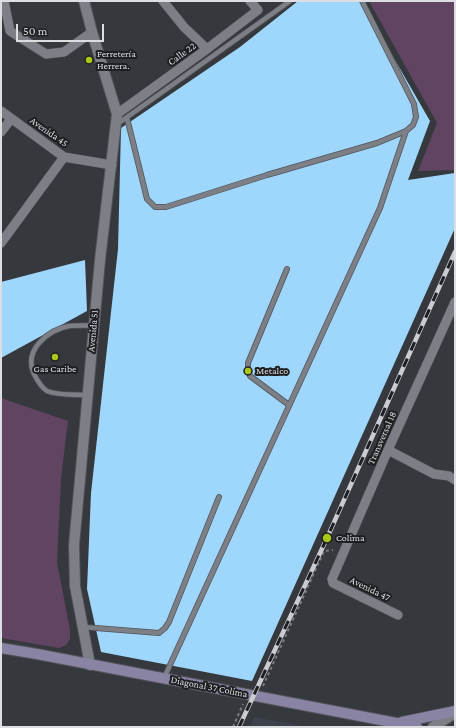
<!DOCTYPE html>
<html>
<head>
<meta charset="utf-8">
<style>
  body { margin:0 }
  #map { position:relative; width:456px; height:728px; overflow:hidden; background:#35383d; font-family:"Crimson Pro",serif }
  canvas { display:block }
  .frame { position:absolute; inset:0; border:2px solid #dcdee1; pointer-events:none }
  .scale { position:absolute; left:16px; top:24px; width:88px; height:18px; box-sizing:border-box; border:2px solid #dcdee1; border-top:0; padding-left:5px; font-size:12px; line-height:14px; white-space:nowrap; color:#dcdee1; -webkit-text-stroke:3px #1e1f22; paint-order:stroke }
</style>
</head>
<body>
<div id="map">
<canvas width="456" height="728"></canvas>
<div class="frame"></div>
<div class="scale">50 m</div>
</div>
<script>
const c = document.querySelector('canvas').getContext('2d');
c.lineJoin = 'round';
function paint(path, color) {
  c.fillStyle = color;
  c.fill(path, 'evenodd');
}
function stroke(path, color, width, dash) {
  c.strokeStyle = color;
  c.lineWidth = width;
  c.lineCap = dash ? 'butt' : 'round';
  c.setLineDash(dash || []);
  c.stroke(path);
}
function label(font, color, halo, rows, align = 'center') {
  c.font = font + ' "Crimson Pro",serif';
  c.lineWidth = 4;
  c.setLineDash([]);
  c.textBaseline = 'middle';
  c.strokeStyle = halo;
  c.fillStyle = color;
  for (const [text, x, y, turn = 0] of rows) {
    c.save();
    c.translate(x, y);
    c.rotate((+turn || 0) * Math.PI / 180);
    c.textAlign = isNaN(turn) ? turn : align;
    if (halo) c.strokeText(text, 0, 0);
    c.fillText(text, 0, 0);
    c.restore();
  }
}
paint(new Path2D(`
  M254,717L309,727H250Z`), '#3c414c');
paint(new Path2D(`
  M369,1H455V170L418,171L437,123Z
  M1,398L68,421L61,479L57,562L70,630V639L66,645L59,648L1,638Z`), '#604461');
paint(new Path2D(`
  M298,1H361L430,121L408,180L455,173V228L252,681L101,652L87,589L91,493L118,249L121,128L240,47Z
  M85,260L87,311L1,358V282Z`), '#9fd7fc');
const service = new Path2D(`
  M127,118L147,199L155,207H166L267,175L377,143L406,131L413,125L416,117L414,104L362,1
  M116,125L290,1
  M287,269L248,363V371L250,376L289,405
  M87,395C74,394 59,396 47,391C41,387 37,380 34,374C23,350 48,330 69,326C77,325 86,326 94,325
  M83,627L159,633L165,628L169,622L219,497
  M164,678L380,208L406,131`);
const minor = new Path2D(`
  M4,1L10,31L46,54L64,52L92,32
  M163,1L184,27L207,49
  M1,111L64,157L112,165
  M117,114L207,49L258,10L250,1
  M1,132L11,119
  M1,243L64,157
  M388,450L434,474L449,476L455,480
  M398,615L333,583L332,579L388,450L455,302`);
const tertiary = new Path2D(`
  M84,1L92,32L117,114L100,260L74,545L75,586L90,665
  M433,727L455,713`);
const secondary = new Path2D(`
  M1,648L37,654L417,727
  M402,722L455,711`);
stroke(service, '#525459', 6);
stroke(minor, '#525459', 10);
stroke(tertiary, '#525459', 12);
stroke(secondary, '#525459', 12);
stroke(new Path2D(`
  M263,686L324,551L333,550
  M233,727L243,704`), '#787b7f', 2, [3, 3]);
stroke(service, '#7c7f85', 4.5);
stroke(minor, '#7c7f85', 9);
stroke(tertiary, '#7c7f85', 10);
stroke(secondary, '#8a84a4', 10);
const rail = new Path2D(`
  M239,727L327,538L455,252`);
stroke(rail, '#cacccf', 4.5);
stroke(rail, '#1e1f22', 3, [9]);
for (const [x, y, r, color] of [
  [89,60,4,"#aac717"],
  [55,357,4,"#aac717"],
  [248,371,4,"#aac717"],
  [327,538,5,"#aac717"]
]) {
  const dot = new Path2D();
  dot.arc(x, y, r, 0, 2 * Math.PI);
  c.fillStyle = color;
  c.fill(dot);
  stroke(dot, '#1e1f22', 1.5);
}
label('10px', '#dcdee1', '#1e1f22', [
  ["Ferretería",97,54],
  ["Herrera.",97,66],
  ["Gas Caribe",55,369,"center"],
  ["Metalco",256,371],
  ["Colima",336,538]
], 'left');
label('10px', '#dcdee1', '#1e1f22', [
  ["Calle 22",182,54,-36],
  ["Avenida 45",49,132,35],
  ["Avenida 51",93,331,-85],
  ["Transversal 18",382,438,-66],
  ["Avenida 47",370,589,26],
  ["Diagonal 37 Colima",209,687,11]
]);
</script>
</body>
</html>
